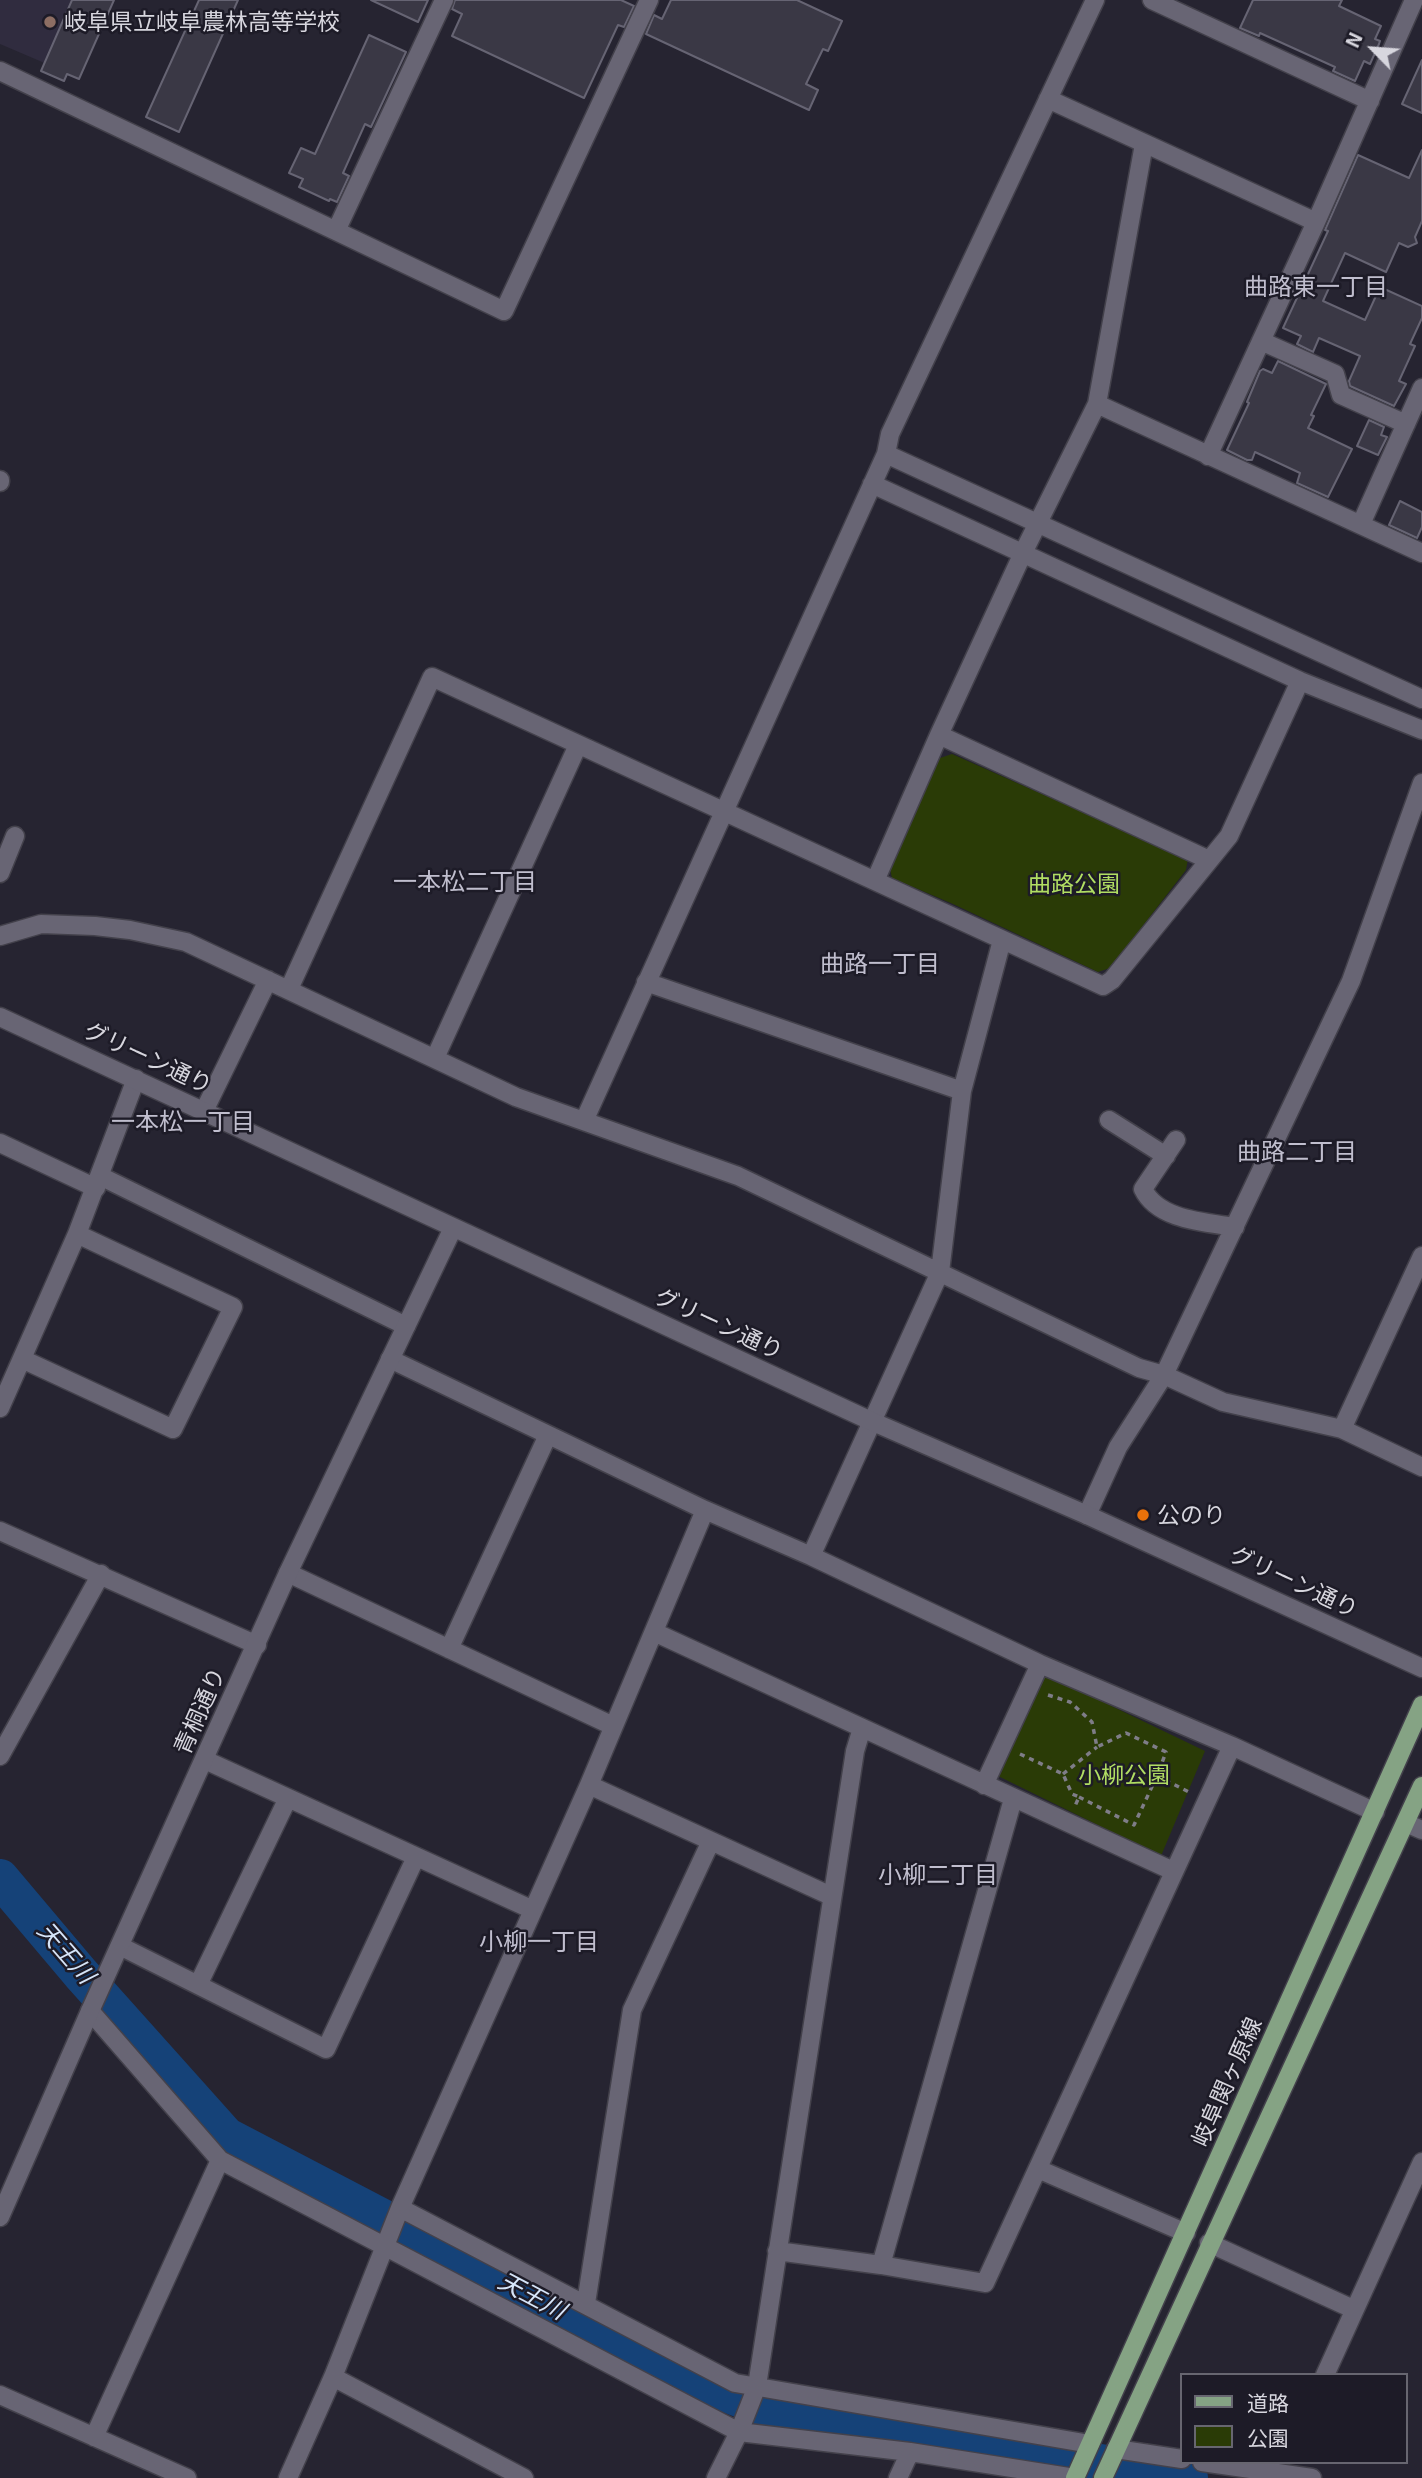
<!DOCTYPE html>
<html>
<head>
<meta charset="utf-8">
<style>
  body { margin:0 }
  #map { position:relative; width:1422px; height:2478px; overflow:hidden; background:#262431; font-family:"Exo 2","Noto Sans JP",sans-serif }
  canvas { display:block }
  .legend { position:absolute; left:1180px; top:2373px; width:228px; height:91px; box-sizing:border-box; background:#1d1b27; border:2px solid #676670; margin:0; padding:9px 12px; list-style:none; font-size:21px; color:#d7d6de }
  .legend li { display:flex; align-items:center; gap:14px; height:35px }
  .legend b { width:35px; border:2px solid #676670 }
  .north { position:absolute; left:1338px; top:14px; width:70px; height:70px; -webkit-text-stroke:5px #1d1b27; paint-order:stroke; rotate:295deg; font-size:19px; font-weight:700; line-height:28px; text-align:center; color:#d7d6de }
  .north::after { content:''; display:block; margin:auto; width:24px; height:32px; background:#d7d6de; clip-path:polygon(50% 0,100% 100%,50% 72%,0 100%) }
</style>
</head>
<body>
<div id="map">
<canvas width="1422" height="2478"></canvas>
<ul class="legend">
<li><b style="height:9px;background:#85a384"></b>道路</li>
<li><b style="height:19px;background:#2a3b06"></b>公園</li>
</ul>
<div class="north">N</div>
</div>
<script>
const c = document.querySelector('canvas').getContext('2d');
c.lineJoin = 'round';
function paint(path, color) {
  c.fillStyle = color;
  c.fill(path, 'evenodd');
}
function stroke(path, color, width, dash) {
  c.strokeStyle = color;
  c.lineWidth = width;
  c.lineCap = dash ? 'butt' : 'round';
  c.setLineDash(dash || []);
  c.stroke(path);
}
function label(font, color, halo, rows, align = 'center') {
  c.font = font + ' "Exo 2","Noto Sans JP",sans-serif';
  c.lineWidth = 5;
  c.setLineDash([]);
  c.textBaseline = 'middle';
  c.strokeStyle = halo;
  c.fillStyle = color;
  for (const [text, x, y, turn = 0] of rows) {
    c.save();
    c.translate(x, y);
    c.rotate((+turn || 0) * Math.PI / 180);
    c.textAlign = isNaN(turn) ? turn : align;
    if (halo) c.strokeText(text, 0, 0);
    c.fillText(text, 0, 0);
    c.restore();
  }
}
paint(new Path2D(`
  M0,0H110L75,76L0,44Z`), '#302c3f');
paint(new Path2D(`
  M952,754L1188,859L1186,870L1110,968L1098,972L953,904L892,878L890,869L940,758Z
  M1045,1674L1205,1751L1161,1856L998,1776Z`), '#2a3b06');
stroke(new Path2D(`
  M0,1878L81,1974L226,2136L697,2382L757,2405L1189,2478`), '#154278', 38);
const building = new Path2D(`
  M72,0H114L79,79L67,74L64,81L41,71Z
  M199,0H238L179,132L146,117Z
  M371,0H428L418,22Z
  M455,0H621L634,6L624,27L618,25L584,98L452,36L462,14L452,9Z
  M671,0H797L842,21L828,51L823,49L806,84L818,90L809,110L646,34L654,15L662,19Z
  M1253,0H1342L1339,6L1381,26L1375,39L1380,41L1379,44L1370,64L1364,61L1355,81L1333,71L1335,67L1260,33L1259,36L1240,28Z
  M369,35L406,52L371,127L365,124L343,173L349,176L337,202L330,199L329,201L299,187L303,179L289,173L301,148L315,154Z
  M1422,60V113L1402,104Z
  M1422,150V221L1415,237L1417,243L1408,247L1399,243L1386,272L1345,253L1323,301L1365,320L1380,287L1422,306V318L1410,344L1415,346L1399,381L1406,384L1394,406L1350,386L1349,381L1360,356L1319,338L1313,352L1297,344L1301,336L1283,328L1328,231L1325,230L1358,155L1409,178Z
  M1278,361L1326,384L1311,415L1314,416L1308,428L1352,449L1328,497L1297,483L1300,473L1255,452L1252,460H1247L1227,450L1249,403L1247,402L1260,371L1263,369L1272,373Z
  M1369,420L1384,427L1381,435L1387,437L1378,455L1357,446Z
  M1400,501L1422,512V527L1417,538L1389,525Z`);
paint(building, '#3a3845');
stroke(building, '#666473', 2);
const minor = new Path2D(`
  M1152,0L1370,101
  M0,71L504,311L649,0
  M1048,99L1316,222
  M336,231L444,0
  M1261,341L1335,374L1341,395L1406,424
  M1097,404L1422,553
  M886,454L1422,699
  M1208,456L1316,222L1414,0
  M0,480V482
  M872,484L1300,681L1422,730
  M1361,524L1422,388
  M939,735L1209,860
  M0,873L15,836
  M875,881L939,735L1023,553L1097,404L1144,144
  M0,936L41,924L95,926L130,930L186,942L516,1097L738,1176L1139,1368L1164,1375L1223,1402L1342,1429L1422,1467
  M646,982L962,1091
  M289,989L432,677L1103,986L1112,980L1229,836L1300,681
  M435,1058L578,745
  M204,1111L268,980
  M1109,1120L1166,1156
  M584,1121L886,454L890,434L1095,0
  M1176,1140L1143,1189C1158,1220 1204,1222 1235,1227
  M0,1143L96,1188
  M100,1176L406,1326
  M22,1359L173,1429L233,1307L77,1234
  M390,1359L705,1510L811,1556L1040,1664L1232,1746L1375,1812
  M0,1408L77,1234L136,1079
  M1342,1429L1422,1256
  M1087,1515L1118,1447L1164,1375L1351,981L1422,783
  M0,1531L257,1645
  M811,1556L940,1272L962,1091L1002,940
  M288,1573L613,1726
  M654,1632L1173,1871
  M449,1649L548,1435
  M0,1756L101,1574
  M205,1760L533,1910
  M589,1785L831,1896
  M984,1785L1040,1664
  M1406,1823L1422,1830
  M120,1946L326,2049L416,1857
  M198,1985L288,1798
  M90,2011L220,2160L739,2432L910,2452L1075,2478
  M1038,2169L1186,2233
  M400,2208L735,2383L1090,2444
  M1209,2243L1353,2309
  M777,2251L881,2265L985,2283L1232,1746
  M881,2265L1013,1799
  M586,2303L632,2010L711,1841
  M1325,2375L1422,2162
  M333,2377L524,2478
  M0,2395L187,2478
  M94,2437L220,2160
  M1116,2449L1182,2459
  M1202,2462L1312,2478
  M288,2478L333,2377L400,2208L589,1785L705,1510
  M716,2478L739,2432L757,2386L855,1751L862,1728
  M898,2478L910,2452`);
const tertiary = new Path2D(`
  M0,1017L871,1421L1087,1515L1422,1668
  M0,2217L90,2011L288,1573L453,1228`);
const primary = new Path2D(`
  M1075,2478L1422,1705
  M1103,2478L1422,1786`);
stroke(minor, '#43414b', 21);
stroke(tertiary, '#43414b', 21);
stroke(primary, '#43414b', 21);
stroke(new Path2D(`
  M1048,1695L1070,1702L1092,1722L1097,1747L1126,1733L1166,1752L1157,1776L1191,1793
  M1020,1754L1063,1774L1072,1794L1079,1797L1075,1806
  M1063,1774L1097,1747
  M1079,1797L1134,1825L1157,1776`), '#7f7d88', 3.5, [5, 5]);
stroke(minor, '#686574', 18);
stroke(tertiary, '#686574', 18);
stroke(primary, '#85a384', 18);
for (const [x, y, r, color] of [
  [50,22,7,"#8d6e63"],
  [1143,1515,7,"#e8710a"]
]) {
  const dot = new Path2D();
  dot.arc(x, y, r, 0, 2 * Math.PI);
  c.fillStyle = color;
  c.fill(dot);
  stroke(dot, '#1d1b27', 2.5);
}
label('23px', '#d7d6de', '#1d1b27', [
  ["岐阜県立岐阜農林高等学校",64,22],
  ["公のり",1157,1515]
], 'left');
label('23px', '#b1de63', '#1d1b27', [
  ["曲路公園",1074,884],
  ["小柳公園",1124,1775]
]);
label('23px', '#d7d6de', '#1d1b27', [
  ["グリーン通り",148,1058,25],
  ["グリーン通り",719,1324,25],
  ["グリーン通り",1294,1582,25],
  ["青桐通り",200,1711,-66],
  ["岐阜関ヶ原線",1227,2082,-66]
]);
label('24px', '#c0bece', '#1d1b27', [
  ["曲路東一丁目",1316,287],
  ["一本松二丁目",465,882],
  ["曲路一丁目",880,964],
  ["一本松一丁目",183,1122],
  ["曲路二丁目",1297,1152],
  ["小柳二丁目",938,1875],
  ["小柳一丁目",539,1942]
]);
label('italic 24px', '#d6e5f9', '#1d1b27', [
  ["天王川",66,1953,49],
  ["天王川",532,2296,28]
]);
</script>
</body>
</html>
